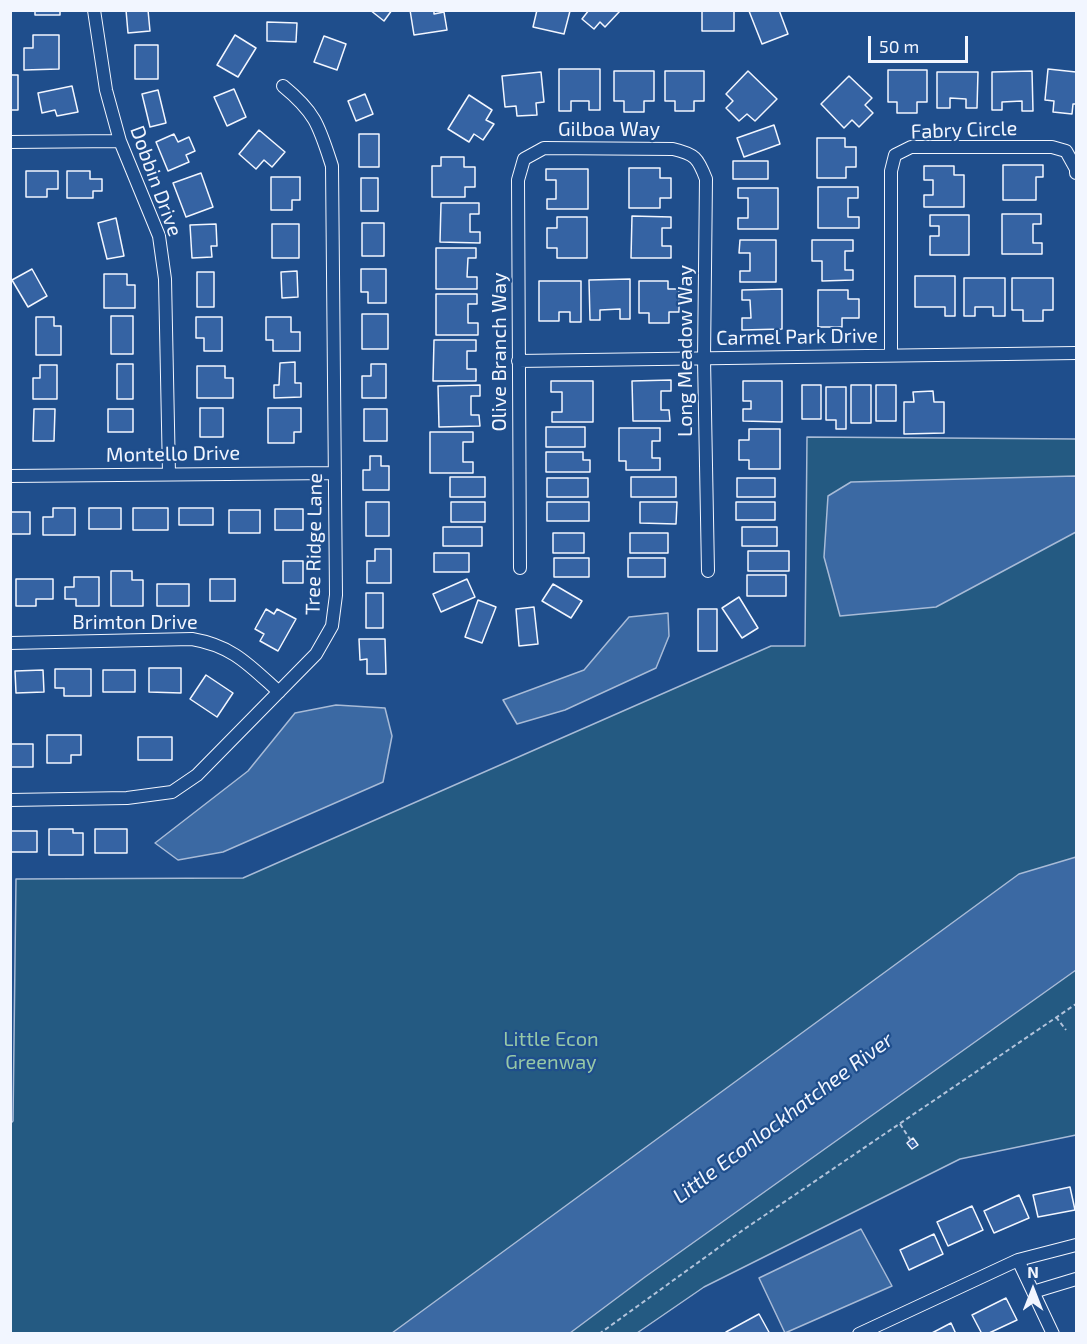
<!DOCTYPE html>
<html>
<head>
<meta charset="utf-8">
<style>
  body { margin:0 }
  #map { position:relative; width:1087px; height:1344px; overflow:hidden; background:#1f4e8c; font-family:"Exo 2",sans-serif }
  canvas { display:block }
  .frame { position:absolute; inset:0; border:12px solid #f2f6ff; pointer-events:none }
  .north { position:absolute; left:1003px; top:1260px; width:60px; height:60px; -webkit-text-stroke:4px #1f4e8c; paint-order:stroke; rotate:0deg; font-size:16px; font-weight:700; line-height:24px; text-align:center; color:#f2f6ff }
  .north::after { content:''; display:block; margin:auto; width:21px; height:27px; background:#f2f6ff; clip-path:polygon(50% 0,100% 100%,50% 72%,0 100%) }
  .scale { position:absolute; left:868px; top:36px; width:100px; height:27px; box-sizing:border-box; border:3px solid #f2f6ff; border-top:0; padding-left:8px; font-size:18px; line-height:21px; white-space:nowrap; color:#f2f6ff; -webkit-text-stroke:4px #1f4e8c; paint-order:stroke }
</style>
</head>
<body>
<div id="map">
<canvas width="1087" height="1344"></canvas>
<div class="frame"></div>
<div class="north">N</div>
<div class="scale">50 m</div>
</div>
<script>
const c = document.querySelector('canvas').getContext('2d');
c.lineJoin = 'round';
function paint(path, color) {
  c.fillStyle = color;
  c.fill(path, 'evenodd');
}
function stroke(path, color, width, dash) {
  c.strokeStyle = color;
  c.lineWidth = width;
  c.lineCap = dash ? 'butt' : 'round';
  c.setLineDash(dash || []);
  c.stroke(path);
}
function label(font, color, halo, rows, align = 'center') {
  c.font = font + ' "Exo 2",sans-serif';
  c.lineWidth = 4.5;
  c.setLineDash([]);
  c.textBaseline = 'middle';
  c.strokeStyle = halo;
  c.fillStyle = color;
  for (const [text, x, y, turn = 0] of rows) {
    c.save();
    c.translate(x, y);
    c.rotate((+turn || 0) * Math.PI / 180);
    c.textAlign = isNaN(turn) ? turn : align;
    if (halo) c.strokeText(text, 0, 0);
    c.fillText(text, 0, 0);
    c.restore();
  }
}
const green = new Path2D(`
  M807,437L1076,439V1135L960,1159L704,1287L637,1333L11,1334L10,1124L13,1121L16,879L243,878L771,646H805Z`);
paint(green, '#245a82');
stroke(green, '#a8bbd7', 1.5);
const water = new Path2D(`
  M1076,476V532L936,607L840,616L824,557L828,496L851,482Z
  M668,613L669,636L656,668L565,710L517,724L503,700L584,670L629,617Z
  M336,705L385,708L392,736L383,782L223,852L178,860L155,843L248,771L295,713Z
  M1076,857V970L645,1277L570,1333H392L1019,874Z
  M861,1229L892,1286L785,1333L759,1278Z`);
paint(water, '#3b69a3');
stroke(water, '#a8bbd7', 1.5);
const building = new Path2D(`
  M35,10H60V15H35Z
  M126,10H148L150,31L128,33Z
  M370,10H392L384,21Z
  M410,10H434V14L444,12L447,30L414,35Z
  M537,10L570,11L564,34L533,27Z
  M589,10H620V11L605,27L600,22L594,29L582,19Z
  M702,10H734V31H702Z
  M779,10L788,34L762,44L749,11Z
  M267,22L297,23L296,42L267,41Z
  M33,35H59V69L24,70V48H33Z
  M235,35L256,48L238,77L217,65Z
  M324,36L346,44L337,70L314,62Z
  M135,45H158V79H135Z
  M559,69H600V110H589V101H571V111H559Z
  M1048,69L1076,72V104H1073L1072,114L1053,112L1054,101L1045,100Z
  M888,70H927V102H917V113H897V102H888Z
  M614,71H654V101H644V112H624V101H614Z
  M665,71H704V101H694V111H675V101H665Z
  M748,71L777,99L755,121L747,114L739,121L726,108L733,101L726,94Z
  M1032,71L1033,111H1022V101L1002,102V110H992V72Z
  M541,72L544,102L536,103L537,115L517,116L516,106L505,107L502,76Z
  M937,72H978L977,108H966V99L950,98V108H937Z
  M10,75H18V110H10Z
  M849,76L872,98L865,105L873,113L859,127L852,120L844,128L821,104Z
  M72,86L78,112L57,116L55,110L42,113L38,93Z
  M234,89L246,117L227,126L214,97Z
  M158,90L166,123L150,127L142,94Z
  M365,94L373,114L356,121L348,101Z
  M469,95L492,110L486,120L494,124L483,140L474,134L469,142L448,129Z
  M774,125L780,144L744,157L737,138Z
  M259,130L285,152L272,167L264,160L256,169L239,154Z
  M174,134L178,142L189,137L195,151L186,155L189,162L168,171L156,142Z
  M359,134H379V167H359Z
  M817,138H845V147H856V167H846V178H817Z
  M441,157H464V167H475V187H465V197H432V166H441Z
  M733,161H768V179H733Z
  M1003,165H1043V177H1036V200H1003Z
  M924,166H954V175H964V207H924V195H933V180H924Z
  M629,168H660V178H671V198H660V208H629Z
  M546,169H588V209H547V199H556V180H546Z
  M26,171H58V189H47V197H26Z
  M67,171H90V179H102V191H93V198H67Z
  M201,173L213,207L186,217L173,183Z
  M271,177H300V200H292V210H271Z
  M361,178H378V211H361Z
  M818,187H858V198H848V217H859V228H818Z
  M738,188H778V229H738V218H748V198H738Z
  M441,203H479V214H470V232H480V243L440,242Z
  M1002,214H1041V224H1033V243H1042V254H1002Z
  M930,215H969V255H930V236H939V226H930Z
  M632,216L671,217V228H662V246H671V258H631Z
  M557,217H587V258H557V248H547V228H557Z
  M116,218L124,256L107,259L98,223Z
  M362,223H384V256H362Z
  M216,224L217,246H211L212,257L192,258L190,225Z
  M272,224H299V258H272Z
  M740,240H776V282H740V271H750V253H739Z
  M812,240H853V251H845V270H853V280L822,281V261H812Z
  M436,248H476V258H468L467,277H477V289H436Z
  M32,269L47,296L28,307L12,280Z
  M361,269H386V303H368V292H361Z
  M297,271L298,297L282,298L281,272Z
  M197,272H214V307H197Z
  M104,274H127V285H135V308H104Z
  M915,276H955V316H945V307H915Z
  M964,278H1005V316H993V307H975V316H964Z
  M1012,278H1053V310H1043V321H1023V310H1012Z
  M630,279V319H620V309L600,310V320H590L589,280Z
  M539,281H581V322H570V312H559V321H539Z
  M639,281H668V289H679V312H669V323H649V313H639Z
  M782,289V329L742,330V318H751L750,300H742V290Z
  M818,290H848V299H859V318H842V327H818Z
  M436,294H477V304H468V323H478V335H436Z
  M362,314H388V349H362Z
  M111,316H133V354H111Z
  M36,317H54V326H61V355H36Z
  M196,317H222V351H204V338H196Z
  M266,317H291V332H300V351H273V340H266Z
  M434,340H476V351H467V369H476V381H433Z
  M295,362V383H301V397L274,398V385H279L280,363Z
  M117,364H133V399H117Z
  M371,364H386V398H362V376H371Z
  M40,365H57V399H33V378H40Z
  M197,366H225V378H233V398H197Z
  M671,380V391H661V410H669L670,421H633L632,381Z
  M551,381H593V422H552V412H562V392H551Z
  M743,381H782V422L743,421V409H751V401H743Z
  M480,385V396H471V415H479L480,426L439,427L438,386Z
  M802,385H821V419H802Z
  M851,385H871V423H851Z
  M876,385H896V421H876Z
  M826,387H846V429H836V420H826Z
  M933,391L934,402H944V433L904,434V402H914L913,392Z
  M200,408H223V437H200Z
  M268,408H301V432H294V443H268Z
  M34,409H55L54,441H33Z
  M108,409H133V432H108Z
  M364,409H387V441H364Z
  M546,427H585V447H546Z
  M619,428H660V441H652V458H660V470H626V461H619Z
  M749,429H780V469H749V460H739V440H749Z
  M430,432H473V442H463V462H473V473H430Z
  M546,452H583V460H590V472H546Z
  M370,456H381V466H389V490H363V470H370Z
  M450,477H485V497H450Z
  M631,477H676V497H631Z
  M547,478H588V497H547Z
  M737,478H775V497H737Z
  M366,502H389V536H366Z
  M451,502H485V522H451Z
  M547,502H589V521H547Z
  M640,502H677L676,524L640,523Z
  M736,502H775V520H736Z
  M53,508H75V535H43V517H53Z
  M89,508H121V529H89Z
  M133,508H168V530H133Z
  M179,508H213V525H179Z
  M275,509H303V530H275Z
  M229,510H260V533H229Z
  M10,512H30V534H10Z
  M443,527H482V546H443Z
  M742,527H777V546H742Z
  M553,533H584V553H553Z
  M630,533H668V553H630Z
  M375,549H391V583H367V561H375Z
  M748,551H789V571H748Z
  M434,553H469V572H434Z
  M554,558H589V577H554Z
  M628,558H665V577H628Z
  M283,561H303V583H283Z
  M111,571H132V580H143V606H111Z
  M747,575H786V596H747Z
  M74,577H99V606H76V599H65V587H74Z
  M16,579H53V599H36V606H16Z
  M210,579H235V601H210Z
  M467,579L475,597L441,612L433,594Z
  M157,584H189V606H157Z
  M553,584L582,601L571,618L542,601Z
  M366,593H383V628H366Z
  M739,597L758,628L742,638L722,608Z
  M478,600L496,607L482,643L465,637Z
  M534,607L538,644L519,646L516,609Z
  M266,609L274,614L277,609L296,619L278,651L260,641L264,634L255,629Z
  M698,609H717V651H698Z
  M359,639H385L386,674H367V659L360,660Z
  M149,668H181V693L149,692Z
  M55,669H91V696H64V688H55Z
  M43,670L44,692L16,693L15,671Z
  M103,670H135V692H103Z
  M206,675L233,693L217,717L190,699Z
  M47,735H81V755H71V763H47Z
  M138,737H172V760H138Z
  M10,744H33V767H10Z
  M49,829H73V833H83V855H49Z
  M95,829H127V853H95Z
  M10,831H37V852H10Z
  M913,1138L918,1145L912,1149L907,1143Z
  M1070,1187L1075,1210L1038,1217L1033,1195Z
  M1019,1195L1029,1218L994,1233L984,1211Z
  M972,1206L983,1230L948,1246L937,1222Z
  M934,1234L943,1254L909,1270L900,1250Z
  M1006,1298L1017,1320L987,1334H982L972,1315Z
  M759,1314L770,1334H727L726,1332Z
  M951,1323L956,1334H930Z`);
paint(building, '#3563a3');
stroke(building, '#f2f6ff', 1.5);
const minor = new Path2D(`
  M94,10L106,90L120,141L159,236L165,279L169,474
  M10,142L120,141
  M891,355V171L895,155L911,147H1052L1066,151L1076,169V173
  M518,361L1076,353
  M10,476L335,473
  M520,568L518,180L524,159L544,148L673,149C695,154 698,158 706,179L704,359L708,571
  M10,643L192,639C233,646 249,665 279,692
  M10,800L127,798L172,792L197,775L316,654L332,626L336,595L332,166C319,126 316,113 283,86
  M1018,1260L1053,1334
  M1033,1292L1076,1279
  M859,1334L1018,1260L1076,1245`);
stroke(minor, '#f2f6ff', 14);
stroke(new Path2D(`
  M1056,1017L1066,1030
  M900,1124L913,1144
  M599,1334L743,1230L1076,1004`), '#b3c4dc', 2, [4.5, 3]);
stroke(minor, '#1f4e8c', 12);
label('20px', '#f2f6ff', '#1f4e8c', [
  ["Gilboa Way",609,129],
  ["Fabry Circle",964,130,-2],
  ["Dobbin Drive",156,181,70],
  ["Carmel Park Drive",797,337,-1],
  ["Long Meadow Way",685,351,-90],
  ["Olive Branch Way",499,352,-90],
  ["Montello Drive",173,454,-1],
  ["Tree Ridge Lane",314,544,-89],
  ["Brimton Drive",135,622]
]);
label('20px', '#97c8a6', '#1f4e8c', [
  ["Little Econ",551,1039],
  ["Greenway",551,1062]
]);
label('italic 21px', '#f2f6ff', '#1f4e8c', [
  ["Little Econlockhatchee River",783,1118,-37]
]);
</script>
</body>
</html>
